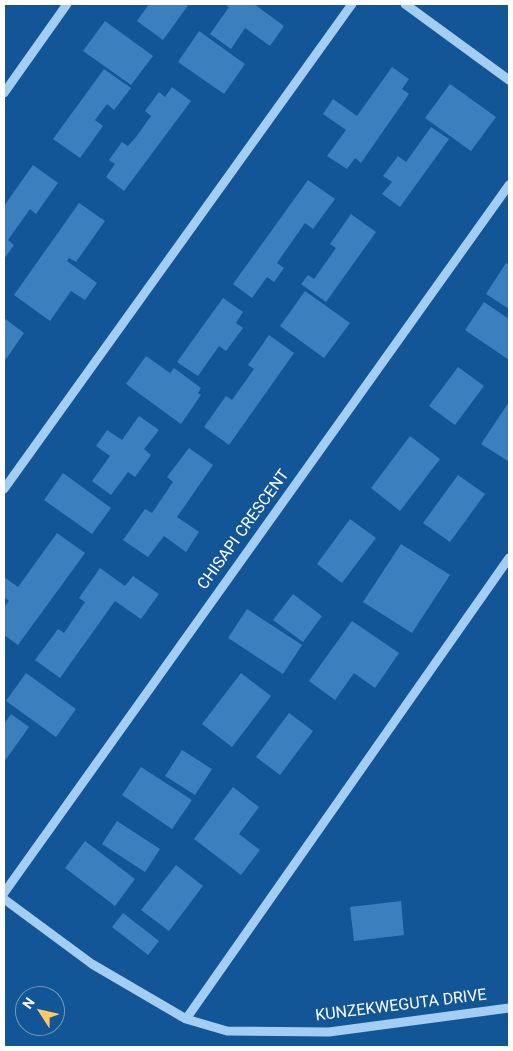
<!DOCTYPE html>
<html>
<head>
<meta charset="utf-8">
<style>
  body { margin:0 }
  #map { position:relative; width:513px; height:1051px; overflow:hidden; background:#125697; font-family:Roboto,sans-serif }
  canvas { display:block }
  .frame { position:absolute; inset:0; border:5px solid #fff; pointer-events:none }
  .north { position:absolute; left:15px; top:986px; width:50px; height:50px; box-sizing:border-box; background:#125697; border:1px solid #719ac1; border-radius:50%; rotate:305deg; font-size:14px; font-weight:700; line-height:20px; text-align:center; color:#fff }
  .north::after { content:''; display:block; margin:auto; width:18px; height:22px; background:#ffc765; clip-path:polygon(50% 0,100% 100%,50% 72%,0 100%) }
</style>
</head>
<body>
<div id="map">
<canvas width="513" height="1051"></canvas>
<div class="frame"></div>
<div class="north">N</div>
</div>
<script>
const c = document.querySelector('canvas').getContext('2d');
c.lineJoin = 'round';
function paint(path, color) {
  c.fillStyle = color;
  c.fill(path, 'evenodd');
}
function stroke(path, color, width, dash) {
  c.strokeStyle = color;
  c.lineWidth = width;
  c.lineCap = dash ? 'butt' : 'round';
  c.setLineDash(dash || []);
  c.stroke(path);
}
function label(font, color, halo, rows, align = 'center') {
  c.font = font + ' Roboto,sans-serif';
  c.lineWidth = 4;
  c.setLineDash([]);
  c.textBaseline = 'middle';
  c.strokeStyle = halo;
  c.fillStyle = color;
  for (const [text, x, y, turn = 0] of rows) {
    c.save();
    c.translate(x, y);
    c.rotate((+turn || 0) * Math.PI / 180);
    c.textAlign = isNaN(turn) ? turn : align;
    if (halo) c.strokeText(text, 0, 0);
    c.fillText(text, 0, 0);
    c.restore();
  }
}
paint(new Path2D(`
  M149,4H189L163,40L137,21Z
  M224,4H254L284,26L270,46L245,28L231,49L210,34L229,7Z
  M105,21L153,56L131,85L83,51Z
  M199,31L245,64L224,94L178,62Z
  M392,67L409,79L402,89L409,94L361,163L355,158L347,169L327,156L346,130L323,114L333,99L357,116Z
  M104,69L131,88L114,110L107,104L95,120L103,126L80,158L53,139Z
  M450,84L496,117L471,151L425,118Z
  M172,87L191,101L124,191L106,177L115,164L109,160L122,142L128,146L136,137L151,116L145,111L159,92L165,97Z
  M431,127L449,139L400,207L382,194L392,182L383,176L398,156L406,162Z
  M33,165L58,183L36,214L30,209L8,240L14,245L4,259V206Z
  M308,180L335,199L313,229L305,223L277,263L284,268L274,282L267,277L252,298L233,284Z
  M79,203L105,221L76,262L69,258L67,261L97,283L85,300L71,291L50,321L14,295Z
  M351,214L376,232L326,302L301,284L308,275L314,279L336,248L330,244Z
  M506,263L509,265V309L486,294Z
  M305,291L350,323L324,358L280,326Z
  M223,298L243,312L236,323L243,328L226,351L219,346L198,376L177,362Z
  M484,302L509,319V360L465,330Z
  M4,318L24,333L4,362Z
  M269,335L294,353L229,445L204,427L226,396L232,400L254,369L248,365Z
  M146,356L170,373L174,368L201,388L198,393L201,395L181,424L126,384Z
  M458,367L484,386L455,425L429,406Z
  M509,402V459L508,461L481,444Z
  M139,416L159,430L144,449L151,455L135,477L128,472L111,495L92,481L110,456L96,446L107,430L122,440Z
  M410,436L440,459L400,511L371,488Z
  M189,448L213,465L177,517L199,532L186,552L164,536L148,557L123,540L145,509L152,513L173,482L167,477Z
  M63,473L111,508L92,534L44,500Z
  M458,475L485,494L450,542L423,523Z
  M350,519L376,538L342,583L317,564Z
  M57,533L85,553L18,645L4,635V607L9,601L4,597V577L18,587Z
  M401,544L450,575L412,633L363,602Z
  M100,568L125,586L133,576L159,594L141,619L115,601L60,678L35,660L58,629L64,633L85,602L79,598Z
  M293,594L322,616L303,642L273,620Z
  M247,609L302,645L283,674L228,638Z
  M352,621L399,653L375,688L354,673L335,700L309,681Z
  M26,673L76,709L56,737L6,701Z
  M241,673L271,696L232,747L202,724Z
  M289,713L313,731L280,775L256,757Z
  M11,714L29,727L4,762V724Z
  M182,750L212,769L195,795L165,776Z
  M141,767L192,800L172,829L122,795Z
  M233,787L259,807L239,834L260,850L241,875L194,839Z
  M117,821L160,849L145,872L102,844Z
  M85,841L135,879L115,906L65,868Z
  M176,865L203,886L169,931L141,910Z
  M401,901L404,935L354,941L350,907Z
  M123,913L159,941L148,955L112,927Z`), '#3b7fbf');
stroke(new Path2D(`
  M405,4L509,80
  M4,93L67,4
  M4,489L352,4
  M4,893L509,185
  M4,899L92,964L186,1019L227,1031L329,1032L509,1008
  M186,1019L509,558`), '#a3cdf3', 9);
label('16px', '#fff', '#125697', [
  ["CHISAPI CRESCENT",244,530,-54],
  ["KUNZEKWEGUTA DRIVE",401,1006,-7]
]);
</script>
</body>
</html>
